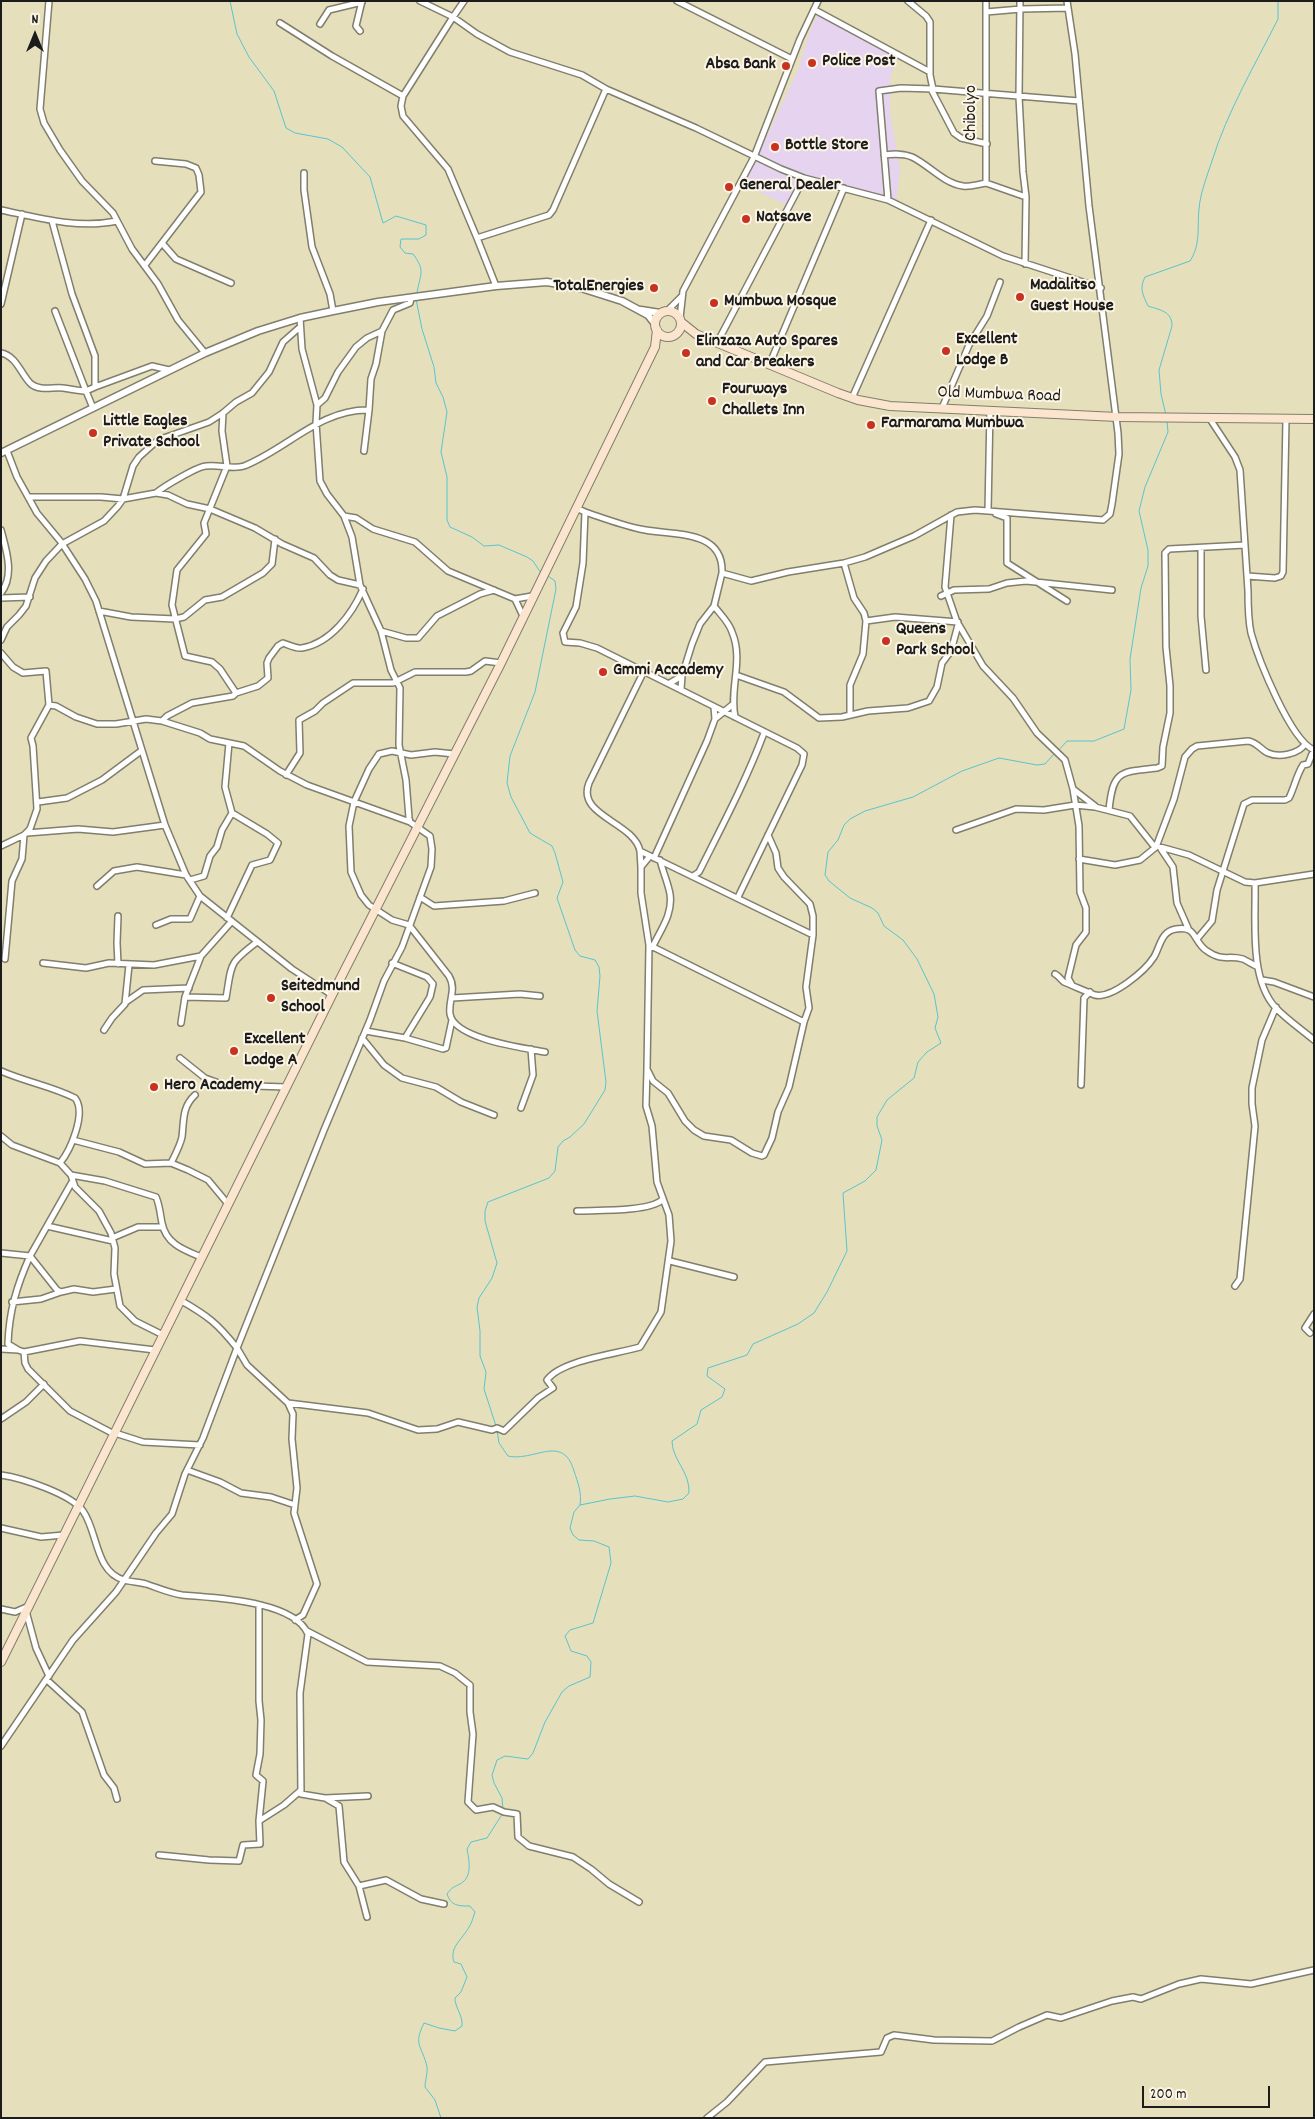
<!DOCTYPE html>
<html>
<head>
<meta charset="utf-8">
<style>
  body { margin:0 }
  #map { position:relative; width:1315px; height:2119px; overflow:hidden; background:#e5dfbb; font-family:Dekko,sans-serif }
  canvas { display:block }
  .frame { position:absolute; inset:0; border:2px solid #1c1c1c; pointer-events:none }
  .north { position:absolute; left:10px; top:10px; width:50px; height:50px; -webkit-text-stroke:4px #fcf5e5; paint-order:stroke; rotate:0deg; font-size:14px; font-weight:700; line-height:20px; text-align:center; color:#1c1c1c }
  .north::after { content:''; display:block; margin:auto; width:18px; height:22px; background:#1c1c1c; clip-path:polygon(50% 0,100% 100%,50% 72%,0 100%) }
  .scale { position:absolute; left:1142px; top:2086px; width:128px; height:22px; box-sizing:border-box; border:2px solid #1c1c1c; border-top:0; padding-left:6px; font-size:15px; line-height:18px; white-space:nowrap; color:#1c1c1c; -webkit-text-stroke:4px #fcf5e5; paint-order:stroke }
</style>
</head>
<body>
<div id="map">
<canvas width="1315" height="2119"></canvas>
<div class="frame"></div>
<div class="north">N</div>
<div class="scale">200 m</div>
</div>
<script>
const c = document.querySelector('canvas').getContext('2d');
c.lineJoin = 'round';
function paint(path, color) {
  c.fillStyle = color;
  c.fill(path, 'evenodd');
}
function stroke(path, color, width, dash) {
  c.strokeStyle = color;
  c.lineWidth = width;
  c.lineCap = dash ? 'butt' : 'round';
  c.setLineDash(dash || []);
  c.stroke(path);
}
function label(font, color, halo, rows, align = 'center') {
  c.font = font + ' Dekko,sans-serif';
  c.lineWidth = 4;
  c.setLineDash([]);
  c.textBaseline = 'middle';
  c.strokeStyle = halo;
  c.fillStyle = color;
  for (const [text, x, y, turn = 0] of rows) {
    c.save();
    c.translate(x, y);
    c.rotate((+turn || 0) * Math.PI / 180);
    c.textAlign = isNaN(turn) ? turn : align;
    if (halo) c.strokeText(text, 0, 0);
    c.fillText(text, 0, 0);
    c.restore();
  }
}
paint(new Path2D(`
  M819,9L899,56L890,77V113L900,170L896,205L829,187L804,183L793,208L744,185L798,70L809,34Z`), '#e5d3f0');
stroke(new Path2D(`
  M230,1L237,34L249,57L274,91L286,128L295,133L328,139L342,147L370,177L383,223L396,216L426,225V235L419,239H401L400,247L405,253L413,254C426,271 420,274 417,293
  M416,299L422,329L434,367L436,383L443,397L447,412L441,452L447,477V520L450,527L472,537L484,546L499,545L527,557L533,561L541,573
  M1166,415L1161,394L1159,370L1172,326C1172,311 1160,310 1148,306C1143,295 1139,289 1145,277L1190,261C1201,244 1197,228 1199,209C1200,194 1207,176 1212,161C1227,112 1255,65 1278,19V1
  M1058,751L1067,741H1094L1124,729L1131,690L1130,659L1141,588L1148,566V550L1139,511L1145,487L1168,432L1167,421
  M496,1426L484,1389L486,1372L480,1356V1331L477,1307L479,1298L492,1278L497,1263L485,1221V1211L488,1202L549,1178L555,1171L558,1147L563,1141L570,1137L584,1124L605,1090L606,1082L597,1011L600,976L599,967L595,960L580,956L575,950L557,898L563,882L555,853L552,846L530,833L511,797L507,783L510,756L535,692L556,589L555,581L548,576
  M497,1430L499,1443L508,1456C534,1462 563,1433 574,1471C578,1483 582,1493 580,1505
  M503,1810L502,1798L494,1783L492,1775L497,1760L505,1756L528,1759L533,1753L545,1722L562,1692L569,1686L590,1677L591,1662L587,1656L571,1651L565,1636L570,1630L593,1623L611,1563L609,1547L594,1541L579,1540L573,1535L570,1528L574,1512L580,1505L610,1499L635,1496L668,1502L683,1499L689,1493C690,1471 672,1460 672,1441L697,1424L701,1410L722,1397L725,1389L707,1376L708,1368L747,1355L753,1344L798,1324L814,1313L827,1292L847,1251L843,1193L865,1181L876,1170L882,1140L877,1126V1117L887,1100L914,1078L918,1062L927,1052L941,1043L935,1028L938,1017L934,994L917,959L903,940L884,926L878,913L872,908L850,898L829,881L825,875L828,852L838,840L844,825L850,819L865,811L913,797L962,771L999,758L1037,765L1045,764L1055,753
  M441,2118L435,2100L425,2087C425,2080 429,2070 426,2063C420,2043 414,2044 424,2023L439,2028L455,2031L462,2026C463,2015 455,2008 455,1998L461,1992L467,1977L461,1964L454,1962C449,1947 462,1940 469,1927C472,1923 473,1917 475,1912L470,1906C458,1906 451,1906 447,1894C452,1887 454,1887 460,1884C473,1877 469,1860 467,1849L471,1842L487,1838L503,1813`), '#58c4d0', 1);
const minor = new Path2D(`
  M49,1L40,109L44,123L60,150L82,181L113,213L132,249L158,284L178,320L205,353
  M420,1L453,17L464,1
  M677,1L792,59
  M908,1L926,16L930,22V75L933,89
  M986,1V183L1026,197
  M1020,1L1019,97L1023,172L1026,197L1025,264
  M815,10L930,72
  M986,12L1021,9L1068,8
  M280,23L332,56L403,96
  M320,24L329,10L362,2
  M360,31L356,26L362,1
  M931,89L954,133L961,138L987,144
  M884,155C893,154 903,153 912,157C929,165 943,183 963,186C971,187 979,184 986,183
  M304,173V190L312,247L330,294L333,311
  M888,200L879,91L901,88L933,89L1079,101
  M1,210C39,218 78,229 117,221
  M52,221L72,294L95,356V387L86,391L93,408
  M477,238L448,169L403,116L401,106L403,96L453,17L477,34L510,52L582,75L606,89L696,128L781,169L804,178L888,200L1003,256L1101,288
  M162,243L176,259L231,283
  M145,265L201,192L199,175L196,168L186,164L155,161
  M496,286L477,238L549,215L553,210L606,89
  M1,304L22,214
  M667,311L681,297
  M680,318L683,291L754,157L800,39L818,1
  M717,343L804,178
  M1,353C17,356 21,375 31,384C40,391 52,387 63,388C71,389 78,391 86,391L55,311
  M770,363L844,188
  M95,387L152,366L169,370
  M852,398L931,220
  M317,405L325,398L338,372L356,347L367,338L382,331
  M942,408L969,345L987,316L1000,282
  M1210,419L1235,457L1240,470L1248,591C1248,606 1248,619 1251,633C1258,658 1290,740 1314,750
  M7,451L17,477L37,513L61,542L85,579L96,601L165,825L186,875L200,896L292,969L332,995
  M364,451L369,410
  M156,493C163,487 198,466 206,466C218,464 233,470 244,466C287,449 320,409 369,410L371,379L376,364L382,331L393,310L410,303L411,298
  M29,497H101L123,499L156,493L168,495L187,504L210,509L255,528L282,544L314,558L330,575L338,580L360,585
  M576,508L585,512L583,563L576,607L563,633L565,642L580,643L597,648L797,748L804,754L802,765L738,897
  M988,511L1103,520L1110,514L1112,504L1119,454L1118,433L1089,206L1075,54L1067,1
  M585,512C603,518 621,525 640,529C668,536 724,527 722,573L751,581L788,572L844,563L865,557L914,536L957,512L975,510L988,511L990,410
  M996,514L1007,518V563L1067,601
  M344,516L356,518L373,529L415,542L448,571L515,599L532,596
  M1,530C6,549 15,575 1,593
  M1201,548V616L1206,670
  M844,563L854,598L864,613L866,621L863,654L850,685V715
  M1247,576L1275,578L1281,576L1283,572L1286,420
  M941,596L954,590L989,589L1007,583L1026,581L1112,590
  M1,598L30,597
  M515,599L523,616
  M714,606C720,614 729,622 732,632C744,660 729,689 735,717
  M99,611L131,617L175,619L184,617L205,600L222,597L263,573L272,564L275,539
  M866,621L895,617L958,622
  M959,625L983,666L1013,698L1037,733L1065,760L1073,789L1095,806
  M381,631L406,638H418L437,616L480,594L494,590
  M1,640L7,627L19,615L26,606L35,578L46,561L62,544L104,521L118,506L123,499L133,466L139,457L158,440L209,422L223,413L236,402L252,393L269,372L283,342L300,327
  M1,653L13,667L23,673L46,671L49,705L31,738L33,746L37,809L30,829L24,835L22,859L12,881L5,959
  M644,671L589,783C576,816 634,822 640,851L813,935L806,987L809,1008L804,1022L649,945L641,893V867L650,856
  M736,675L784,692L819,718L842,717L868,711L908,708L929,701L937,687L942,663L951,651L958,625L945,587L951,515
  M670,683L682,676
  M681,689L682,676L692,644L700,624L714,606L722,573
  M236,693L258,686L268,678L267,663L269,658L278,646L283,643C289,645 296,649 302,648C331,643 352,614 363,589
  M49,705L56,706L76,717L97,724H116L146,719L162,721L200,733L210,739L244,746L280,771L307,785L410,822
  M715,719L732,705
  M162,721L167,716L192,703L233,696L236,693L220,669L212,662L185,656L172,605L177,570L206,534L204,523L227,466L222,431L223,413
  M454,754L435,752L411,755L392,751L379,754L369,769L354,802L349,826L351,872L361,895L369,905L392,920L409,925L449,976C457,990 448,1000 450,1014C454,1039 524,1048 545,1052
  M286,775L300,753L299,720L315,711L323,703L353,683H393L415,672H466L471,671L485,661L501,663
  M38,802L67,798L102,780L141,751
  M1109,810C1113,770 1120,772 1157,768L1162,766L1163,747L1170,713V686L1166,647L1165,553L1169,549L1245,545
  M956,830L1016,809L1044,810L1075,805L1095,807L1130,816L1153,845L1189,855L1245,882L1255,883L1314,874
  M27,833L78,829L113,832L165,825
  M768,835L776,853L778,868L784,877L810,904L813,916V935
  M1,846L24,835
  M1161,849L1173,867L1177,903L1188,928
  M640,851L641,867
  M654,858L707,741L715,719L714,707
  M1079,859L1115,865L1140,860L1156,847L1174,799L1185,757L1192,749L1197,746L1248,741C1257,742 1261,750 1268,753C1279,758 1299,754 1305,744
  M693,876L699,872C722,826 746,781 764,733
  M190,880L204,876L210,856L217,847L222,830L232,813L225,787L229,743
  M1255,883C1256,920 1249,978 1275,1007C1286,1019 1301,1029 1314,1040
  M97,886L114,871L137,867L186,875
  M420,897L434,906L504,901L535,893
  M227,918L252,865L270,860L278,843L267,834L232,813
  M156,925L171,919H190L200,896
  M1197,939L1212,921L1217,890L1244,804L1252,800H1285L1289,798C1294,788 1297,774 1303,765L1308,764L1312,754
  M649,945L647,1069L653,1081L668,1093L685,1121L694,1130L704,1136L731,1140L752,1153L762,1156L764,1155L772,1138L778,1112L789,1087L804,1022
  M653,946C661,929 673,914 670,894C668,883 663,872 660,860
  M43,963L86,968L109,963L154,965L201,956L232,921
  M392,963L427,977L433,984L430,997L405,1038
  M118,964L117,943L118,916
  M1055,974C1059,976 1060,979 1064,982C1066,983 1092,994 1095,995C1112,999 1145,971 1154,957C1160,947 1161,931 1176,929C1197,925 1193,942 1207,951C1223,962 1228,955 1243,959C1247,961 1252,964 1256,966
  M1262,980L1274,982L1314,997
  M1072,985L1068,978L1076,945L1086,932V908L1080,892L1079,826L1073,789
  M185,997L226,998C232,963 228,964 257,942
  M452,998L520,994L540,996
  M126,1002L143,990L189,988
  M181,1023L185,997L201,956
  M104,1030L112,1018L125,1004L129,965
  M366,1031L405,1038L443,1049L446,1048L452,1020
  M362,1038L384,1065L402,1078L436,1087L461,1102L494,1115
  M180,1058L205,1078L224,1085L286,1087
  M1,1071C26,1082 51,1086 75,1098C87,1113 70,1151 60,1163L12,1145L1,1136
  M1081,1085L1084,998L1090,992
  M521,1108L533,1075L531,1049
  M73,1140L119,1152L145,1164L171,1163L188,1170L208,1180L228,1204
  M60,1163L71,1175L75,1187L99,1211L111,1233L115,1248L114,1274L120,1306L135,1321L163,1335
  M171,1163C175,1155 180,1146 182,1137C184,1120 182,1107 195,1095
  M71,1175L105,1181L156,1197C160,1206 160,1214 162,1223C166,1244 184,1250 201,1257
  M72,1182L47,1226L113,1241
  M577,1211C597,1210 648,1212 662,1200
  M47,1226L30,1256L57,1290L61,1292L74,1289L93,1292L116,1289
  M112,1238L138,1227H162
  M1,1253L30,1256C17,1285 9,1311 8,1344L18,1350L1,1349
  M670,1261L734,1277
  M1235,1286L1240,1279L1255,1126L1252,1104V1088L1262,1040L1276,1007
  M180,1300C208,1316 217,1323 237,1348L324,1130L370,1020L384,981L402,947L431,867L432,849L430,836L410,822L409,818L406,780L399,745L400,688L391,670L381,631L360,585L352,537L344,516L327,494L320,481L316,423L317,405L302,349L300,318
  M12,1302L41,1299L61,1292
  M1310,1333L1305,1328L1314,1314
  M237,1348L247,1365L288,1403L368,1413L418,1430L437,1429L458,1422L492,1430L497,1428L504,1431L538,1398L553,1388L547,1380C561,1360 617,1354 640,1347L661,1312L671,1241L669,1215L657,1182L652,1126L646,1106L647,1069
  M18,1350L24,1352L80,1341L155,1350
  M24,1352L25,1363L28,1369L70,1411L114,1434
  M288,1403L293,1414L292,1439L297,1488L294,1513L317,1584L303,1615L295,1620
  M1,1419L26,1402L44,1384
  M115,1433L143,1442L200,1445
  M187,1470L220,1482L241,1493L271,1497L295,1505
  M1,1475C22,1478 71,1494 83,1511C98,1532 95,1572 124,1580C131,1582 139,1582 146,1584C158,1588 169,1593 182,1595C213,1598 294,1600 308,1634L300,1693L301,1794L325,1798L368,1796
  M1,1528L41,1537L64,1535
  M1,1609L15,1612L29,1606
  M26,1611L36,1648L49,1676
  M307,1631L367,1662L440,1666L455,1673L470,1685V1712L473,1734L468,1802L476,1810L493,1807L504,1812L517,1814L518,1837L529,1846L573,1857L591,1869L609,1884L639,1902
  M47,1680L82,1712L104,1775L114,1788L117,1799
  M1,1746L73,1640L116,1592L156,1533L172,1514L185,1474L203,1438L237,1348
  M327,1799L339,1806L344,1862L359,1886L386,1880L421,1899L444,1904
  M259,1821L263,1781L256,1775L260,1754L261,1720L259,1701V1605
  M159,1855L209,1860L239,1861L243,1845L260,1844L259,1821L284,1805L300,1791
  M359,1886L367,1917
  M707,2118L727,2102L765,2062L881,2052L887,2038L894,2035L934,2040L992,2041L1019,2027L1047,2015L1061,2018L1112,2001L1133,1997L1141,1999L1179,1984L1201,1979L1251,1984L1314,1970`);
const tertiary = new Path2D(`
  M641,310L660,313
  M1,453L205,353L258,331L300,318L333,311L378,302L496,286L547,282L581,288L622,301L648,315L655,324`);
const secondary = new Path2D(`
  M655 324a13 13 0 1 1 26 0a13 13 0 1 1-26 0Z
  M681,322L696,334L838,393L858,400L890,406L1117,417L1314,419
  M1,1662L332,995L501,663L655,347L657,330`);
stroke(minor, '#807e6c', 8);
stroke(tertiary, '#807e6c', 9);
stroke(secondary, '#807e6c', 10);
stroke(minor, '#fff', 5);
stroke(tertiary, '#fff', 6);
stroke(secondary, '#fbe5cf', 8);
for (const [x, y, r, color] of [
  [812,63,5,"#c8321e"],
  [786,66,5,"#c8321e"],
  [775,147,5,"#c8321e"],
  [729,187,5,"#c8321e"],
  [746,219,5,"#c8321e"],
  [654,288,5,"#c8321e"],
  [1020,297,5,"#c8321e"],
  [714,303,5,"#c8321e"],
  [946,351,5,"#c8321e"],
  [686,353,5,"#c8321e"],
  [712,401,5,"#c8321e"],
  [871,425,5,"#c8321e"],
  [93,433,5,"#c8321e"],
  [886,641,5,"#c8321e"],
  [603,672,5,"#c8321e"],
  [271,998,5,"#c8321e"],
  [234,1051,5,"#c8321e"],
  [154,1087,5,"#c8321e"]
]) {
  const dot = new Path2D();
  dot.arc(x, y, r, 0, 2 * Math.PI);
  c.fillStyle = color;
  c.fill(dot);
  stroke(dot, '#fcf5e5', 2);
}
label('bold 18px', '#1c1c1c', '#fcf5e5', [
  ["Police Post",822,63],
  ["Absa Bank",776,66,"right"],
  ["Bottle Store",785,147],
  ["General Dealer",739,187],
  ["Natsave",756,219],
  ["Madalitso",1030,287],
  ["Guest House",1030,308],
  ["TotalEnergies",644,288,"right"],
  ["Mumbwa Mosque",724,303],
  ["Excellent",956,341],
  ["Lodge B",956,362],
  ["Elinzaza Auto Spares",696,343],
  ["and Car Breakers",696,364],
  ["Fourways",722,391],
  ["Challets Inn",722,412],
  ["Little Eagles",103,423],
  ["Private School",103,444],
  ["Farmarama Mumbwa",881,425],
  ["Queens",896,631],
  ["Park School",896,652],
  ["Gmmi Accademy",613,672],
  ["Seitedmund",281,988],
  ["School",281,1009],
  ["Excellent",244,1041],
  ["Lodge A",244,1062],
  ["Hero Academy",164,1087]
], 'left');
label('18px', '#1c1c1c', '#fcf5e5', [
  ["Chibolyo",973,113,-90],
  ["Old Mumbwa Road",999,396,2]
]);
</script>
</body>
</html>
